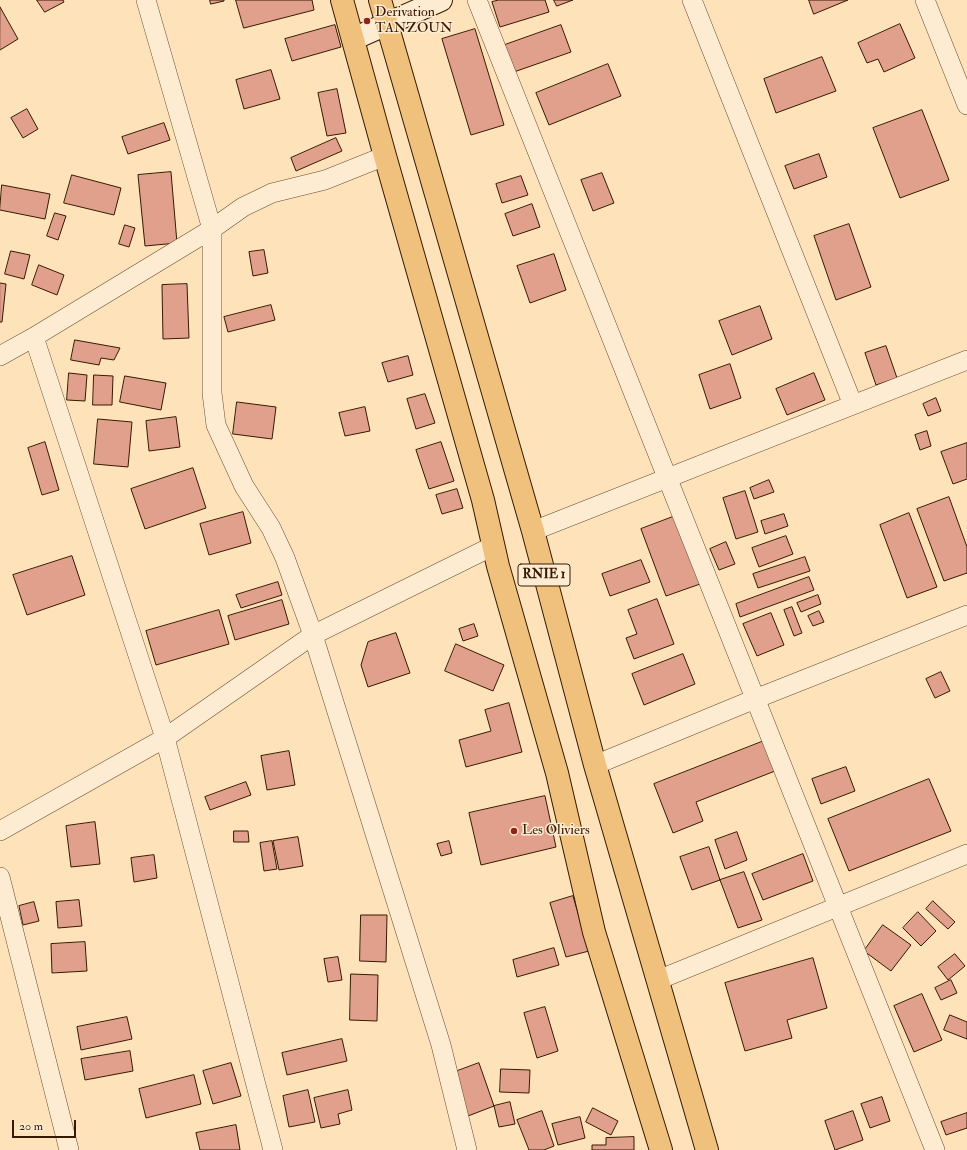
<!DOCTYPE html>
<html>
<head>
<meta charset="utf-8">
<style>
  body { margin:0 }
  #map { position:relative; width:967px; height:1150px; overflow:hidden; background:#fee2ba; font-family:"IM FELL Double Pica",serif }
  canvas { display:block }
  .scale { position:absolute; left:12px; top:1120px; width:64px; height:18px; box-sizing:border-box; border:2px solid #371901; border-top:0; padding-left:5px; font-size:12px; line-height:14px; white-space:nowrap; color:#371901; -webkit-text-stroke:3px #feecd2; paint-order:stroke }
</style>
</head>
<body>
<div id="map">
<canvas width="967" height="1150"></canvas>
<div class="scale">20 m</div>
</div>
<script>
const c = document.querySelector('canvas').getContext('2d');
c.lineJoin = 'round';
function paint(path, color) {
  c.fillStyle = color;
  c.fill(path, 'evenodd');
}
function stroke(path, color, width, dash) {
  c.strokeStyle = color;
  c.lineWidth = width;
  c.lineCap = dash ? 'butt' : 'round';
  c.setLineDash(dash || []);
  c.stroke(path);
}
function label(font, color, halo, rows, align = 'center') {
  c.font = font + ' "IM FELL Double Pica",serif';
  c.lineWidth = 3;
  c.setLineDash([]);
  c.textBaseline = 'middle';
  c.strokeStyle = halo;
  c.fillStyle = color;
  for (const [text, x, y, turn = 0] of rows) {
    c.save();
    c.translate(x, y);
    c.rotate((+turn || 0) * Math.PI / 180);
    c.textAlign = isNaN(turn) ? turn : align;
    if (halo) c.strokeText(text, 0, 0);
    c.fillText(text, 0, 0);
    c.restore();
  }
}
const building = new Path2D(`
  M37,0H63L64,2L45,12Z
  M210,0H224V1L211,4Z
  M236,0H312L314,10L244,28Z
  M499,0H545L549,12L500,27L492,2Z
  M554,0H573L557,6Z
  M809,0H848L814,14Z
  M0,7L18,39L0,50Z
  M900,24L915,58L884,72L878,59L867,63L858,43Z
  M335,25L341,47L292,61L285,39Z
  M561,25L571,52L511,73L502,46Z
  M475,29L504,125L471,135L442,39Z
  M822,57L836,91L776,113L764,79Z
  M608,64L621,96L549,125L536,93Z
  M271,70L280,99L244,109L236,80Z
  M337,89L346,133L327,136L318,93Z
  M27,109L38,129L23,138L11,118Z
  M922,110L949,180L900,198L873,128Z
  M164,123L170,140L128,154L122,137Z
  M336,138L342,151L296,171L291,158Z
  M819,154L827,177L794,189L785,166Z
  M171,172L177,243L145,246L138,175Z
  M602,173L614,203L593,211L581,180Z
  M72,175L121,188L114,215L64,203Z
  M521,176L528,195L502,203L496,184Z
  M2,185L50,194L45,219L0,210Z
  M532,204L540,227L513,236L505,214Z
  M55,213L66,216L58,240L47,236Z
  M849,224L871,287L836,300L814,236Z
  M125,225L135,228L129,247L119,244Z
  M264,250L268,273L253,276L249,252Z
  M11,251L30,255L24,279L5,274Z
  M554,254L566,290L530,303L517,266Z
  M39,265L64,275L57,295L32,285Z
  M0,283L6,284L2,322H0Z
  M187,284L189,338L163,339L162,285Z
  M271,305L275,320L228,332L224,317Z
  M760,306L772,339L732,355L719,321Z
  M75,340L120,348L114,360L101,358L99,365L71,360Z
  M886,346L897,378L876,385L865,353Z
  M408,356L413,375L388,382L382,363Z
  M730,364L741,398L710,409L699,375Z
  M69,373L87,375L85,401L67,400Z
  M814,373L825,400L787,415L776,389Z
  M94,375L113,376L112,405H93Z
  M125,376L166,383L161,410L120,402Z
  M425,394L435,423L416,429L407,399Z
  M936,398L941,411L928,416L923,404Z
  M237,402L276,407L272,439L233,434Z
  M365,407L370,431L345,436L339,413Z
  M176,417L180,447L149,451L146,421Z
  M98,419L132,422L128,467L94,464Z
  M927,431L931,446L920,450L915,435Z
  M45,442L59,490L42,495L28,448Z
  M441,442L454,481L429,489L416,450Z
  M967,443V479L953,484L941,452Z
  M193,468L206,508L145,529L131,489Z
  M769,480L774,492L754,499L750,488Z
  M457,489L463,508L442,514L436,495Z
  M745,491L758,532L736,539L723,498Z
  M949,497L967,547V573L944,581L917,509Z
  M243,512L251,543L209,555L200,524Z
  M909,513L937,587L907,598L880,525Z
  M784,514L788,526L765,534L761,521Z
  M678,515L703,583L666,596L641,529Z
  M786,536L793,554L759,567L752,548Z
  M726,542L735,564L719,570L710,549Z
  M72,556L85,595L27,615L13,575Z
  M805,557L810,571L758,588L753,574Z
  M641,560L650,582L610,596L602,574Z
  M809,577L814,590L740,617L736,604Z
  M278,582L282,595L241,608L236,595Z
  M818,595L821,604L801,612L797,603Z
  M657,599L674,644L634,659L626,638L637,634L628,610Z
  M282,600L289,624L235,640L228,616Z
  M792,607L802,633L794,636L784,610Z
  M219,610L229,644L156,665L146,631Z
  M819,611L824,622L813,626L808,616Z
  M771,613L784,645L757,656L743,624Z
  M474,624L478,636L463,641L459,629Z
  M396,633L410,673L368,687L361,665L368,642Z
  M456,644L504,665L493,691L445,671Z
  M683,654L695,684L644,705L632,674Z
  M941,672L950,691L935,698L926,679Z
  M509,703L522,752L466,767L459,740L491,731L485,710Z
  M764,741L775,771L696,802L703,821L673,833L654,784Z
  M289,751L295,785L267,790L261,756Z
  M846,767L855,791L821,804L812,779Z
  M929,779L951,831L849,871L828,819Z
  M246,782L251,795L210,810L205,797Z
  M545,796L556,847L481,865L469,813Z
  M95,822L100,864L71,867L66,826Z
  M234,831H248L249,842H234Z
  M737,832L747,860L725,869L715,840Z
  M298,837L303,866L279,870L273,841Z
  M272,841L277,869L264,871L260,843Z
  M449,841L452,853L441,856L437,844Z
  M709,847L720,880L692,890L680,857Z
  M803,854L813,881L763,900L752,874Z
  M154,855L157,878L134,882L131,858Z
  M744,872L762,920L738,928L720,880Z
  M573,896L589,951L566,957L550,903Z
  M79,900L82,926L58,928L56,902Z
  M933,901L955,922L948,929L926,909Z
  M34,902L39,921L23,925L19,906Z
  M918,912L936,931L921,946L903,928Z
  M361,915H387L386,962L360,961Z
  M883,925L911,945L891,971L864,951Z
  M85,942L87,971L52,973L51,944Z
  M554,948L559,965L517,977L513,960Z
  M955,954L965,966L948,980L938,967Z
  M338,957L342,980L328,982L324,959Z
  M813,958L827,1008L787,1020L792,1038L745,1051L725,983Z
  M351,974L378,975L377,1021L350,1020Z
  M951,980L957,993L941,1000L935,988Z
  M922,994L942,1040L914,1052L894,1006Z
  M545,1007L558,1051L537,1058L524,1013Z
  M950,1015L967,1022V1039L944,1030Z
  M127,1017L132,1039L81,1050L77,1027Z
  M342,1039L347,1061L287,1075L282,1053Z
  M130,1051L133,1071L85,1080L81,1059Z
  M231,1063L241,1096L213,1104L203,1071Z
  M479,1063L494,1106L468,1116L452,1073Z
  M501,1069L530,1070L529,1093L500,1092Z
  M194,1075L201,1104L146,1118L139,1089Z
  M308,1090L315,1122L289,1127L283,1096Z
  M348,1090L352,1110L338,1114L340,1124L321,1128L314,1098Z
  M882,1097L890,1121L870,1128L861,1104Z
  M510,1102L515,1124L499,1127L494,1106Z
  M593,1108L618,1121L611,1135L586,1122Z
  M542,1111L554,1146L544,1150H529L517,1120Z
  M853,1111L863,1140L835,1150L825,1121Z
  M967,1113V1128L946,1135L941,1122Z
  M580,1117L585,1138L558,1145L552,1124Z
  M236,1125L240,1150H200L196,1133Z
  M634,1137V1150H592V1145H606V1138Z`);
paint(building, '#e1a08b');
stroke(building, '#371901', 1);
const street = new Path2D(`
  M146,0L212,229V393L216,425L244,486L271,528L285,558L313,635L441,1045L467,1150
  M477,0L935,1150
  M692,0L853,405
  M925,0L967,105
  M34,337L165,738L273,1150
  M0,356L34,337L212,229L243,207L272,193L325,180L385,156
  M533,531L967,360
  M595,765L755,699L967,615
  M0,831L165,738L313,635L493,546
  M0,877L69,1150
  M658,980L967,854`);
const secondary = new Path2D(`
  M353,39L441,0`);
const highway = new Path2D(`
  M342,0L385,156L483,500L498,566L557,773L594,932L661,1150
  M380,0L533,531L595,765L707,1150`);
stroke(street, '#694b2f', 20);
stroke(secondary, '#371901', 24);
stroke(highway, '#371901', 24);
stroke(street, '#feecd2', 19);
stroke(secondary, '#feecd2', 22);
stroke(highway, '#efc17d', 22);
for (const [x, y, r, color] of [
  [367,21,4,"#8f2418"],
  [514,831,4,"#8f2418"]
]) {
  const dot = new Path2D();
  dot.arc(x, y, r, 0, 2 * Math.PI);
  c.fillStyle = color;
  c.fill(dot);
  stroke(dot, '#feecd2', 1.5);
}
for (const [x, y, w] of [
  [544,575,52]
]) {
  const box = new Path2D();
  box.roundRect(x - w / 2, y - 11, w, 22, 3);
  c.fillStyle = '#feecd2';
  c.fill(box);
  stroke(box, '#371901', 1);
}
label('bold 13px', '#371901', null, [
  ["RNIE 1",544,575]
]);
label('14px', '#371901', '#feecd2', [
  ["Derivation",375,13],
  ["TANZOUN",375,29],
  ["Les Oliviers",522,831]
], 'left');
</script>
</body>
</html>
